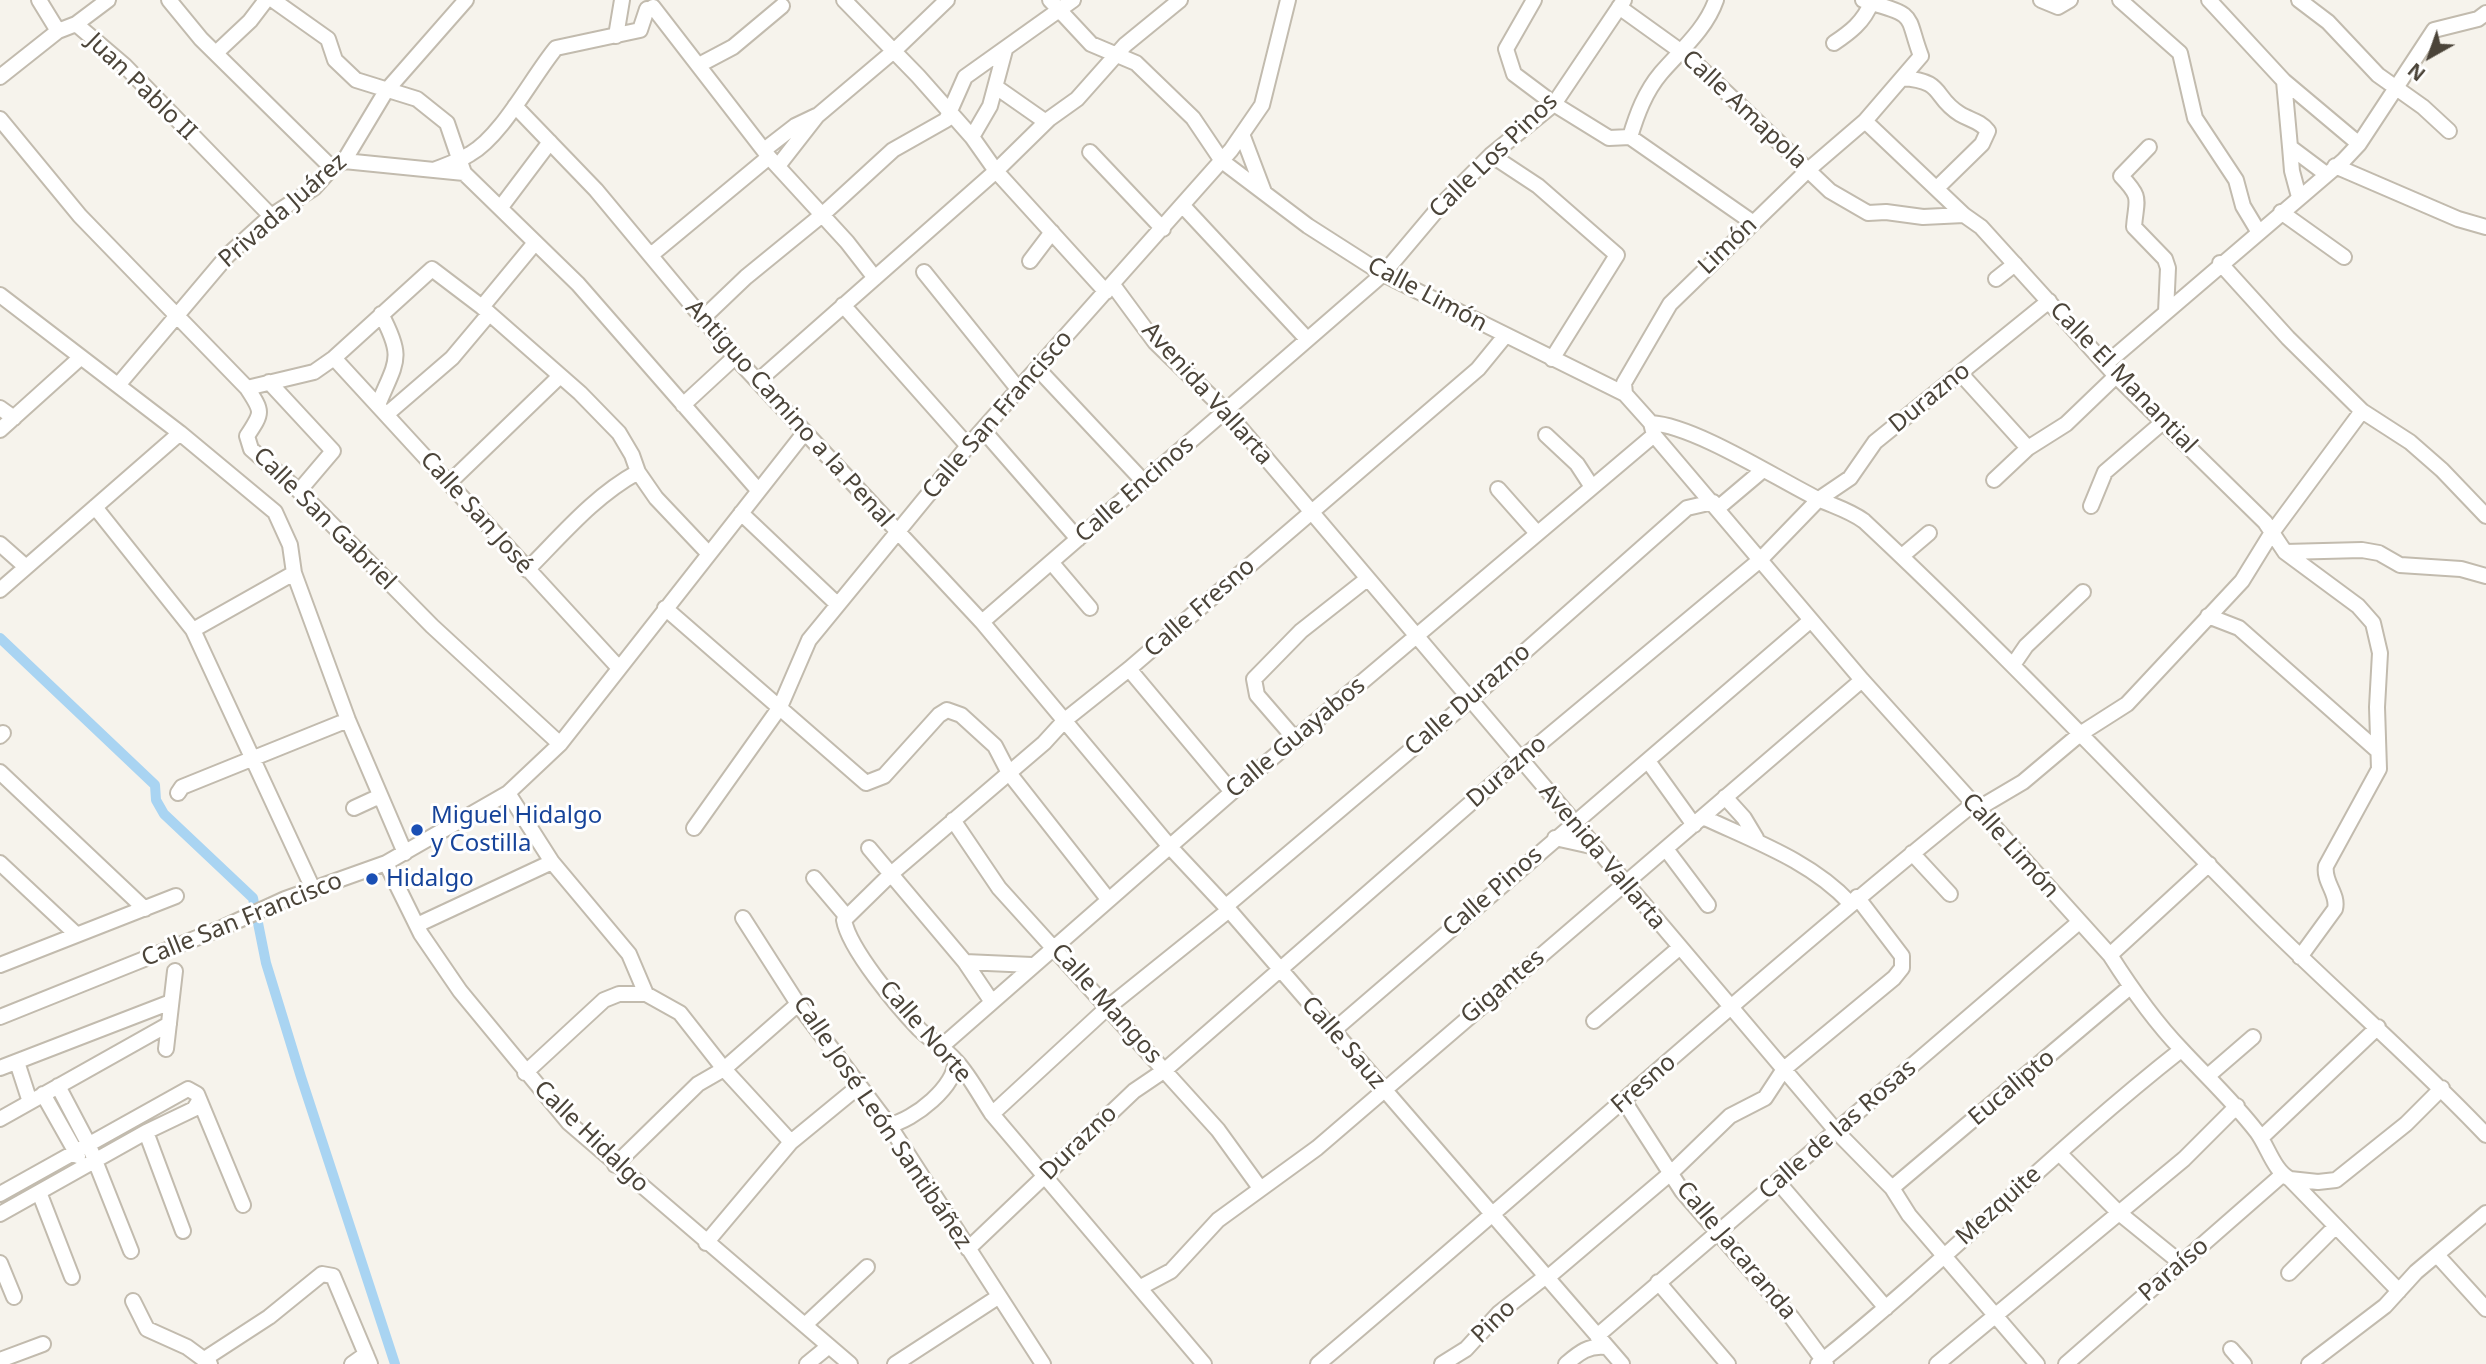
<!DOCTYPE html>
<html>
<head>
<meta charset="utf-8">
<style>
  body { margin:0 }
  #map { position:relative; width:2486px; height:1364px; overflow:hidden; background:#f6f3ec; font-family:"Noto Sans",sans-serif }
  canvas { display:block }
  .north { position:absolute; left:2395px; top:21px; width:70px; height:70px; -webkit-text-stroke:5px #fff; paint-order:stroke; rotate:220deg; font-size:19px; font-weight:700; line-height:28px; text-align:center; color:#4b4439 }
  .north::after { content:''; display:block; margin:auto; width:24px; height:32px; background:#4b4439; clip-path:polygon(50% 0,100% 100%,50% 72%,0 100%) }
</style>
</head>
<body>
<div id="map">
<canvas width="2486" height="1364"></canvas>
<div class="north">N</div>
</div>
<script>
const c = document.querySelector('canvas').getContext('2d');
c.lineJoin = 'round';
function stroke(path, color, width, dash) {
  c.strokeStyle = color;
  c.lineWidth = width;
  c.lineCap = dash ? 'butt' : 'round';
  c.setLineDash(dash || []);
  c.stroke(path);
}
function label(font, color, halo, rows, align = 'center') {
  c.font = font + ' "Noto Sans",sans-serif';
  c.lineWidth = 6;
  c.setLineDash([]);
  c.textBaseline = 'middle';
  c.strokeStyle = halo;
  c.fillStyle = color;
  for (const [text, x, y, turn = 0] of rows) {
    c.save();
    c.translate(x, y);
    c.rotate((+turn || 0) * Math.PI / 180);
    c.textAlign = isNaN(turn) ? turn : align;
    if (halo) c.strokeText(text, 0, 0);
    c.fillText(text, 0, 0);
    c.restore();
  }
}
stroke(new Path2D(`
  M0,638L155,785L156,800L164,814L253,898L266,963L301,1077L395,1364`), '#a9d4f2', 10);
const minor = new Path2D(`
  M39,0L58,31
  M169,0L201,39L332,168
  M273,0L328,39L335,60L356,80L417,99L447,123L464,173L578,284L758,490
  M844,0L918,76L972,137L996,171L1106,292
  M1050,0L1091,44L1136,63L1193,118L1222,161L1308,226L1383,274L1625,394L1651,423L1654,435L1862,680L2110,955C2131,988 2154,1021 2181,1049C2207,1077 2234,1102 2257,1132C2268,1147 2274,1171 2290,1179L2399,1291
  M1534,0L1506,49L1514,74L1554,104L1609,138L1630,137L1752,222
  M2041,0L2058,7L2070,0
  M2120,0L2180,53L2195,118L2236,180L2243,206L2258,231
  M2209,0L2284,81L2290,147L2326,174
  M2299,0L2328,22L2378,75L2423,107L2449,131
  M653,7L769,157L847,242L875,278
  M1619,7L1690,58L1830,191L1868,213L1886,212L1923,217L1964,215
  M76,24L124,65L271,216
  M616,36L622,0
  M1834,43C1849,33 1864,22 1871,3L1863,0
  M217,52L250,21L266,0
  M699,65L733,47L782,6
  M0,77L58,31L76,24L108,0
  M1902,78C1946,81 1932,97 1960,114C1970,120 1980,121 1988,131L1982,144L1937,188
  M2284,81L2359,144
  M996,87L1046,122
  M515,106L596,190L735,357L982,622L1171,848L1229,910L1622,1364
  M0,119L80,216L247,388C263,412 263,412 247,436L251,449L299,491L432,626L560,744
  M1865,121L1964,215L1981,227L2116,376L2265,522L2285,552L2358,606L2373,623L2380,653L2377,707L2379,769L2326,866C2323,882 2339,894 2335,909L2300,957
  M1242,134L1264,192
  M972,137L990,106L1005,50
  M1630,137C1637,114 1645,92 1661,73C1681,50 1706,29 1716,0
  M2149,147L2121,176C2143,199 2136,199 2134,227L2165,259L2168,268L2166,312
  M2290,147L2292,171L2299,197
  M764,150L795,126L816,116
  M1090,152L1163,229
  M1491,155L1538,186L1617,255L1552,359
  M344,161L464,173
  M778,166L817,116L895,50L947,0
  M2335,166L2458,219L2486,227
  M434,170C446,165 459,161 470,154C502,136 532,77 556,48L640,30L647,9
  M1183,206L1306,338
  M501,207L550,142
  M2281,212L2344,257
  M651,255L769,157
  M1030,261L1052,232
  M2220,263L2288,338L2362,411L2410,442L2442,470L2486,516
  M924,272L1019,390
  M1996,279L2015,264
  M1113,285L1155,342L1226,411L1837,1132L1892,1188L1909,1215L2037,1364
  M0,295L180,433L275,512L290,545L294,573L348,720L405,853
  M843,305L968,446
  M482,307L534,244
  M702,319L746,277L822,215L893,150L946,120L965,77L1073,0
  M334,358L618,667
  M2107,363L2344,160L2359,144L2434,30L2478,19L2486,13
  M1038,369L1144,482
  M1961,374L2028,448L1994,480
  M758,381L996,171L1049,119L1077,99L1125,45L1180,0
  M269,382L333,451L299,491
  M119,384L228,255L271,216L314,188L332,168L344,161L386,91L466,0
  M247,388L314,372L334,358L432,269L482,307L580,393L619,433L632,455L638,472L656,498L709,554
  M1625,394L1624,383L1670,304L1808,170L1865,121L1921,56C1906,17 1918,15 1871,3
  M378,405C396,361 405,359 381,314
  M683,405L735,357
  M0,408L14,418
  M387,414L452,358L489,314
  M1651,423C1695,426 1774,477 1816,498C1833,506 1849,510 1864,521C2001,649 2129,785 2261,918C2335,992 2414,1059 2486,1135
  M0,430L80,358
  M983,430L1078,539
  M1546,435L1577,464L1592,487
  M2028,448L2066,424L2116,376
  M449,483L559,377
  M1498,489L1537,533
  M2091,506L2105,472L2163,422
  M95,507L193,630L314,891
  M1718,508L1763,470
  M741,513L837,604
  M0,544L26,567
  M2285,552L2362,550L2379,553L2400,565L2461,569L2486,576
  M1902,556L1929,533
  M1051,562L1090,608
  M527,570C562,535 594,496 638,472
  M0,590L180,433
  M665,608L866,783L884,776L939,715L947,710L961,715L995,746L1009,773L1108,899
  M2208,616L2239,628L2378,751
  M982,622L1383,274L1442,204L1491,155L1554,104L1624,0
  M193,630L294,573
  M2013,665L2026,646L2083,592
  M1129,669L1232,792
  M0,736L3,733
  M1296,740L1257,695L1254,679L1301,631L1367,579
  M1648,761L1694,825
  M0,772L145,909
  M178,793L182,787L348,720
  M508,793L552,862L629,954L646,994L680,1013L724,1069L791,1142
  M1725,797L1744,818L1756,838
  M354,808L380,796
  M1979,808L2023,782L2080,734L2127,704L2242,581L2271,534L2362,411
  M1703,817C1754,841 1811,861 1850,903
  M953,820L999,888L1218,1130L1260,1188
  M694,828L780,707L809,640L968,446L1231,150L1262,105L1288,0
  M1555,838L1591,846
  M869,848L965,962L992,1002
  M1666,849L1708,905
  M1912,853L1950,894
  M0,863L77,935
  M386,863L421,934L460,991L569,1123L850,1364
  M814,878L847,917
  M1225,907L1470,700L1687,508L1713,502
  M743,918L798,1004L889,1125L1043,1364
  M417,925L552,862
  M2110,955L2209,864
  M965,962L1032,965
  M0,965L176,896
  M0,1017L224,927L285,899L386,863L508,793L560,744L805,432
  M1594,1021L1679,948
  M1333,1031L1811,620
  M942,1046L1232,792L1654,435
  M166,1049L175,971
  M17,1062L30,1102
  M0,1068L171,1002
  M525,1073L604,1000L619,994H646
  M2209,1075L2253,1037
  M58,1086L88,1143L131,1251
  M43,1094L78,1156
  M1624,1101L1682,1191L1792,1318L1826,1364
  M992,1114L1107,1008L1229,910
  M0,1119L169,1024
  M889,1125C913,1121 958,1085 955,1060
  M146,1132L183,1231
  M2261,1138L2378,1027
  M2059,1153L2118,1212L2182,1264
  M615,1165L698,1084L724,1069L798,1004
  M2290,1179L2318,1182L2336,1180L2406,1124L2442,1088
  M1778,1182L1886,1308
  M1892,1188L2130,987
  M39,1192L72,1277
  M0,1194L188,1089L197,1094L243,1205
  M0,1214L146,1132L194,1109L199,1101
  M706,1243L791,1142L858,1087
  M968,1249L1134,1091L1165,1070L1520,760L1760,560L1819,499L1850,478L1875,442L2049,301
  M2437,1255L2486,1309
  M0,1263L14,1297
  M2289,1273L2336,1226
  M1546,1279L1672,1172L1730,1116L1765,1098L1784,1069L1894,978L1902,968V956L1857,897
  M1658,1282L1728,1364
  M1141,1287L1171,1271L1218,1220L1317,1148L1862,680
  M133,1301L147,1329L187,1347L210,1364
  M806,1324L867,1267
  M1597,1336L2078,923
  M2231,1349L2244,1364
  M206,1358L269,1317L322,1274L333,1276L370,1364
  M0,1360L43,1344
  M352,1364L366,1354
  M807,1364L829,1346
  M895,1364L998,1297
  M1204,1364L992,1114C980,1096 970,1076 956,1061C945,1048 931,1041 919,1029C898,1007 849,949 844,920L891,874L1044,743L1065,720L1129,669L1478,369L1505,336
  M1318,1364C1537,1179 1749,985 1972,805
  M1442,1364L1466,1349L1499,1313L1545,1277
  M1566,1364C1579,1353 1588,1345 1606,1347
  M1818,1364C1943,1264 2055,1149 2181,1050
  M1937,1364L2184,1159L2237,1106
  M2066,1364L2282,1175
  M2309,1364L2385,1306L2416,1272L2486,1213`);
stroke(minor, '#c2bbae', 18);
stroke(minor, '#fff', 14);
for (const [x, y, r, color] of [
  [417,830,7,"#1a4fb4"],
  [372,879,7,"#1a4fb4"]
]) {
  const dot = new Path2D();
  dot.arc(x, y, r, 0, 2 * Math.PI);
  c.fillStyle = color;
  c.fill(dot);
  stroke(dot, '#fff', 2.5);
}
label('24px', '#4b4439', '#fff', [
  ["Juan Pablo II",141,87,44],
  ["Calle Amapola",1744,110,43],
  ["Calle Los Pinos",1494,156,-44],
  ["Privada Juárez",283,211,-41],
  ["Limón",1728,246,-44],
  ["Calle Limón",1427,295,28],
  ["Calle El Manantial",2123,378,46],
  ["Avenida Vallarta",1207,394,48],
  ["Durazno",1930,398,-39],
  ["Antiguo Camino a la Penal",789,414,48],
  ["Calle San Francisco",998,415,-49],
  ["Calle Encinos",1135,490,-41],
  ["Calle San José",476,513,48],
  ["Calle San Gabriel",324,519,45],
  ["Calle Fresno",1200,608,-41],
  ["Calle Durazno",1468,700,-41],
  ["Calle Guayabos",1296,738,-40],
  ["Durazno",1507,772,-41],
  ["Calle Limón",2010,846,48],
  ["Avenida Vallarta",1602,857,50],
  ["Calle Pinos",1493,892,-41],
  ["Calle San Francisco",242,920,-22],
  ["Gigantes",1503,987,-40],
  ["Calle Mangos",1106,1004,48],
  ["Calle Norte",925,1032,49],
  ["Calle Sauz",1343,1043,49],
  ["Fresno",1644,1084,-41],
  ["Eucalipto",2012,1088,-40],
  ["Calle José León Santibáñez",882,1123,56],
  ["Calle de las Rosas",1838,1130,-41],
  ["Calle Hidalgo",591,1137,44],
  ["Durazno",1079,1143,-44],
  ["Mezquite",1999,1206,-42],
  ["Calle Jacaranda",1736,1251,50],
  ["Paraíso",2174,1270,-41],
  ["Pino",1494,1322,-44]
]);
label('24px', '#164399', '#fff', [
  ["Miguel Hidalgo",431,816],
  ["y Costilla",431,844],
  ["Hidalgo",386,879]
], 'left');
</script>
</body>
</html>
